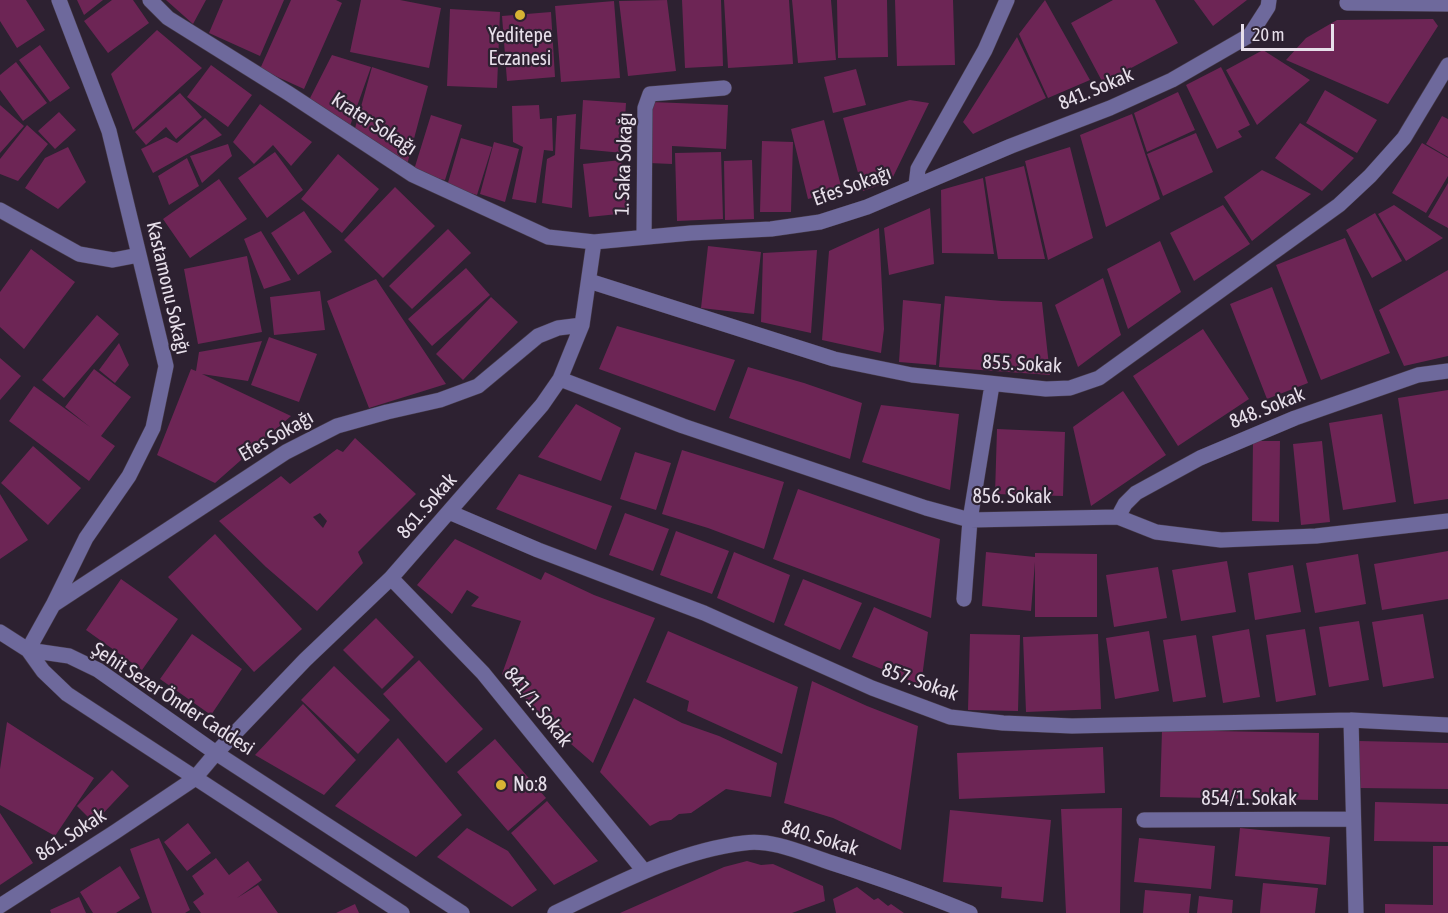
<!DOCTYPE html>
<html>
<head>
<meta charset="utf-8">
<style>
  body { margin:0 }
  #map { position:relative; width:1448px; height:913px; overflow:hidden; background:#2d2131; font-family:"Asap Condensed",sans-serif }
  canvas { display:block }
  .scale { position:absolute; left:1241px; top:24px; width:93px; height:27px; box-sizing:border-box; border:3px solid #e7dfea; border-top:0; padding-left:8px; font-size:18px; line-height:21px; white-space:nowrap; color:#e7dfea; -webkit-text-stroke:4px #2d2131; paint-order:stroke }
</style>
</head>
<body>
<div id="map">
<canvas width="1448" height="913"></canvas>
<div class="scale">20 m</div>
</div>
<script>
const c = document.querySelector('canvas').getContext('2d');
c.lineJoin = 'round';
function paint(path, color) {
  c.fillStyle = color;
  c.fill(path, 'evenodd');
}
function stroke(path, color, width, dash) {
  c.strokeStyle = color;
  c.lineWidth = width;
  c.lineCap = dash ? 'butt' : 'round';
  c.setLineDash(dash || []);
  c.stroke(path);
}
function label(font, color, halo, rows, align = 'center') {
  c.font = font + ' "Asap Condensed",sans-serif';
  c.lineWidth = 4.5;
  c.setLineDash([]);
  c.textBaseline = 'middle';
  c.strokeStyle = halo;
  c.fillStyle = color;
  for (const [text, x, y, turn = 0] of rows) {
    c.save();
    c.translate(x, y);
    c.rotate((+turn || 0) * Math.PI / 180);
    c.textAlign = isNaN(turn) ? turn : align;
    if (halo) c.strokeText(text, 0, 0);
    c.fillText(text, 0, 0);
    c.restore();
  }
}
paint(new Path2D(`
  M0,0H26L45,30L17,48L0,21Z
  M77,0H103L84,15Z
  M112,0H133L149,23L108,53L84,21Z
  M166,0H206L193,24Z
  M223,0H284L260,56L209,33Z
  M291,0H336L342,3L304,89L260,69Z
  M361,0H400L441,8L429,68L350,52Z
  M667,0L676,71L628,76L619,1Z
  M682,0H721L723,66L685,68Z
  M724,0H789L793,64L728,68Z
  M792,0H831L836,60L798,63Z
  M837,0H887L888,57L838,58Z
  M895,0H953L955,65L897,66Z
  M1045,0L1090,80L1048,98L1019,34Z
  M1113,0H1155L1178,43L1103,83L1071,23Z
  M1194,0H1247L1213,26Z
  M614,1L620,78L561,82L555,6Z
  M450,9L500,12L497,88L447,86Z
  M551,12L555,77L507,81L502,16Z
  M1433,19L1438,26L1388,104L1286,60L1306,38L1337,20Z
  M157,30L202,68L133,130L111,74Z
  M1017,37L1046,98L973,134L963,122Z
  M40,45L70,88L50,102L19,60Z
  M1263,50L1310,80L1257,125L1226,70Z
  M332,55L371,67L350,126L308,102Z
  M16,62L47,103L23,121L0,90V75Z
  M211,65L252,95L228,127L187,97Z
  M372,67L428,86L407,165L354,132Z
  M1221,67L1250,125L1238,131L1242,137L1217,149L1186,85Z
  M856,69L866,105L833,113L824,77Z
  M1325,90L1377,120L1357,153L1306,123Z
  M1178,92L1195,130L1147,152L1134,113Z
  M180,93L202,117L176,139L166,127L146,145L135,132Z
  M583,100L626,103L623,153L580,149Z
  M910,100L929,103L891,181L863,191L843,118Z
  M651,102L728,105L726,149L672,146V164L649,163Z
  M260,104L312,142L291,166L273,145L254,164L233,142Z
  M0,105L24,126L0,153Z
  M539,105L540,119L552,118L553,151L544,150L536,203L512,199L523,147L513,142L512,106Z
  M59,112L76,130L55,149L38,131Z
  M576,114L572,208L542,203L547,159L555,155L557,116Z
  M1132,114L1160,199L1106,227L1080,135Z
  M431,115L462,125L445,180L413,173Z
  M1442,116L1448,119V157L1426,144Z
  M205,118L222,135L153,173L141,149L166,137L177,143Z
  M824,120L842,190L808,199L791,129Z
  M1300,123L1354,158L1322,191L1275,158Z
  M27,125L48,144L18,181L0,174V159Z
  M1196,133L1213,172L1163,196L1147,154Z
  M461,138L492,147L477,195L447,186Z
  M762,141L793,142L791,212H760Z
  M494,142L519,149L505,202L480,194Z
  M1422,143L1448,158V176L1426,213L1392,193Z
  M228,144L232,156L202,183L190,156Z
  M68,147L86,182L58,209L25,188L45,158Z
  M1070,147L1093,238L1048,260L1025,161Z
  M275,152L303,190L267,218L238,178Z
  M721,152L723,219L677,221L675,153Z
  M338,154L379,189L342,233L301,199Z
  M187,158L199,186L169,205L158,176Z
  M621,160L628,213L589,217L583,164Z
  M752,160L754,219L725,220L724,161Z
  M1024,166L1045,259H998L985,177Z
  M1262,170L1311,194L1252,241L1224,197Z
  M983,178L994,254L942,253L941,190Z
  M219,179L247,219L190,258L163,219Z
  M1448,183V228L1428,217Z
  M395,187L435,226L383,278L344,240Z
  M1223,205L1250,244L1194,281L1170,233Z
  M1394,205L1443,238L1406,261L1378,214Z
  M930,208L934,264L889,275L884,228Z
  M304,211L332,252L298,275L271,233Z
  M1375,213L1402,261L1372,278L1346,230Z
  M879,228L884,329L881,353L822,340L829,251Z
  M448,229L471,253L412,309L389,286Z
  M261,231L291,280L264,289L244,239Z
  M1345,238L1390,353L1321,380L1276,265Z
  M1160,241L1181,292L1128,329L1107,269Z
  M708,246L761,252L754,314L701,308Z
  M31,249L75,282L24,349L0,327V292Z
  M817,250L811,333L761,322L763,253Z
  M247,256L262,332L198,344L184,269Z
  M466,268L490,295L432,346L408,319Z
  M1448,270V356L1404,366L1379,310Z
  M1103,278L1121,335L1078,367L1055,305Z
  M376,279L446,384L369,408L327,301Z
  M1272,287L1308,383L1267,399L1230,304Z
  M320,291L325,330L274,335L270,297Z
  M945,296L1002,301L1042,302L1050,375L939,367Z
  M491,297L518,322L463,380L436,354Z
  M903,300L941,304L936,365L899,362Z
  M97,315L119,334L64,398L42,380Z
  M617,326L735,360L715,411L599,369Z
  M1203,329L1249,399L1178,446L1133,376Z
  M269,337L317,354L299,402L251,385Z
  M262,341L248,381L202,374L291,416L215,483L157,455L191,369L196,371L199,352Z
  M119,343L129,365L115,383L99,370Z
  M0,358L21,376L0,400Z
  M748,367L804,383L862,403L850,459L729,418Z
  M94,369L131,397L101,436L115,446L89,481L9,421L34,386L90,427L65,407Z
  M1448,390V499L1414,504L1398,398Z
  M1123,391L1166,455L1091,506L1073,427Z
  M576,404L621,428L601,481L538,457Z
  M881,405L959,414L950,490L862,462Z
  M1382,414L1396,502L1343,510L1329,423Z
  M997,429L1065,432L1063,496L995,494Z
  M355,438L416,494L358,552L363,563L317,611L266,567L219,521L281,476L290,484L337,449L343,452ZM320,513L327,521L323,528L313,517Z
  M1253,441H1280L1279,522L1252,521Z
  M1322,441L1330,522L1301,525L1293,444Z
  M33,446L81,488L48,525L1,483Z
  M682,450L784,482L764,549L708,528L662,514Z
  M635,452L671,463L656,510L620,499Z
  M519,474L612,506L596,550L496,509Z
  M798,489L940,539L931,618L773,559Z
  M0,494L28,540L0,559Z
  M625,513L669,529L653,571L609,555Z
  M676,531L729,551L712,594L660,575Z
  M215,534L302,629L254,672L168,577Z
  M455,539L541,580L545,572L594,595L655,618L593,763L571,744L572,738L559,736L562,729L549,723L502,674L521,621L471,606L479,597L467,590L452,614L417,585Z
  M1448,551V599L1382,610L1374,564Z
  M734,552L790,575L774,623L717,598Z
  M986,552L1035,557V553L1097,554V617H1035V562L1031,611L982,606Z
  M1358,554L1366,604L1315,613L1306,563Z
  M1227,561L1236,612L1181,621L1172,570Z
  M1293,565L1301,612L1255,620L1248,573Z
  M1158,567L1167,618L1114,627L1106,575Z
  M121,579L178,619L142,670L86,630Z
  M803,579L862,603L840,650L784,625Z
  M874,607L928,632L921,685L852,657Z
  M1423,614L1434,678L1383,687L1372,622Z
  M376,618L414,657L382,689L343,650Z
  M1359,621L1369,680L1329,687L1319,627Z
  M1249,629L1260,697L1223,703L1212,636Z
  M1305,629L1316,695L1276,702L1266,635Z
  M668,631L798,687L782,754L687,711L689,701L646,682Z
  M1149,631L1159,691L1115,699L1106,638Z
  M192,634L242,669L211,715L160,679Z
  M970,634L1020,635L1018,711L968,710Z
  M1098,634L1101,709L1026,712L1023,637Z
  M1196,635L1206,697L1173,702L1163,640Z
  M419,660L483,729L446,763L383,694Z
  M334,666L390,720L358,754L301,700Z
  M812,681L867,706L918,726L901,850L833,818L784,803Z
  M634,698L682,723L719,736L777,763L771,797L726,789L691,813L679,814L671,820L660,821L650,826L600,772Z
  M303,704L356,760L324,795L255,755Z
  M7,722L94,778L55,836L0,805V769Z
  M1162,730L1319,733L1318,800L1160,797Z
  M398,738L462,815L416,857L335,806Z
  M495,739L546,798L508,831L457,772Z
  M1359,741L1448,743V789L1358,788Z
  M1103,747L1105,793L959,799L957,753Z
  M112,770L129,786L94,823L77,806Z
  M547,801L598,861L554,885L511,833Z
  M1375,802L1448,804V842L1374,841Z
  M1122,808L1120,913H1066L1061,809Z
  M950,810L1051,820L1043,902L1001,898L1002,887L943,882Z
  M0,813L33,863L0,885Z
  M188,823L211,853L187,871L164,842Z
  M467,828L508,851L537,890L512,907L437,857Z
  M1240,828L1330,837L1326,885L1235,876Z
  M159,838L190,910L185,913H152L130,849Z
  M1139,838L1215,846L1211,889L1134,882Z
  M1433,846H1448V913H1385V904L1433,905Z
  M216,858L229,875L248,861L262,880L237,898L258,885L278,913H201L193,902L204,894L192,876Z
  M747,861L761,865L773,864L823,886L825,901L792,913H620L724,867Z
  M120,866L140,898L116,913H93L80,892Z
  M1263,883L1318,888L1315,913H1260Z
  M857,887L874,900L878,898L888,906L891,904L904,913H836L833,899Z
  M1145,890L1191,894L1189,913H1143Z
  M1199,896L1233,900L1232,913H1197Z
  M79,897L86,913H51L50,910Z
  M355,904L359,913H336Z`), '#6d2555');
const minor = new Path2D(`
  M150,0L168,18L288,93L413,175L548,237L594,242L691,233L771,229L820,222L867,207L1011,146L1110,108L1172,80L1250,35L1268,7L1269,0
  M1347,3L1448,4
  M916,185L918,169L985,50L1007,0
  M0,210L79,254L113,260L139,255
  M644,237L645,108L650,94L724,88
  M589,281L834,359L912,375L1046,389L1070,388L1099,378L1339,205L1370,176L1404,138L1448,65
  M560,379L683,426L926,508L970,520L1118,517L1156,532L1221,540L1316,536L1448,521
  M449,512L538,550L704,613L872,688L950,717L1003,723L1072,726L1351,720L1448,725
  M1118,517L1125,504L1136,493L1200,458L1295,418L1418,375L1448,371
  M391,578L483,673L644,871
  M964,599L970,520L992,385
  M53,605L86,538L129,476L153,428L166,366L109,131L59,0
  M0,632L28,650L43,671L67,694L402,913
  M28,650L53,605L286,452L337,426L387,412L440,400L478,386L538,336L558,328L582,325
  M28,650L69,656L98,670L216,753L462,913
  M1351,720L1356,913
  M1144,820L1353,819
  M0,906L115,832L194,779L216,753L305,660L391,578L542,405L560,379L582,325L594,242
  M555,913C615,885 677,851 744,843C774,839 804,854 832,863C879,878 925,894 970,913`);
stroke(minor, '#473c4b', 16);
stroke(minor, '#6e699c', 15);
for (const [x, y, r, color] of [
  [520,15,6,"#d8b434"],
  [501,785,6,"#d8b434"]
]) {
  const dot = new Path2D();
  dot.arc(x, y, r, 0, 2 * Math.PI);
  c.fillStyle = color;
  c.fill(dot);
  stroke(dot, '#2d2131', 2);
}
label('20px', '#e7dfea', '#2d2131', [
  ["Yeditepe",520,36],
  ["Eczanesi",520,59],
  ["No:8",513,785,"left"]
]);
label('20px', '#e7dfea', '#2d2131', [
  ["841. Sokak",1096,89,-23],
  ["Krater Sokağı",374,124,33],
  ["1. Saka Sokağı",624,164,-88],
  ["Efes Sokağı",852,186,-20],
  ["Kastamonu Sokağı",168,288,77],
  ["855. Sokak",1022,364,3],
  ["848. Sokak",1267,408,-22],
  ["Efes Sokağı",276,436,-30],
  ["856. Sokak",1012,497],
  ["861. Sokak",427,506,-49],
  ["857. Sokak",920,682,19],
  ["Şehit Sezer Önder Caddesi",173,699,33],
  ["841/1. Sokak",538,707,51],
  ["854/1. Sokak",1249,799],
  ["861. Sokak",71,835,-33],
  ["840. Sokak",820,838,17]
]);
</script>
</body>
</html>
